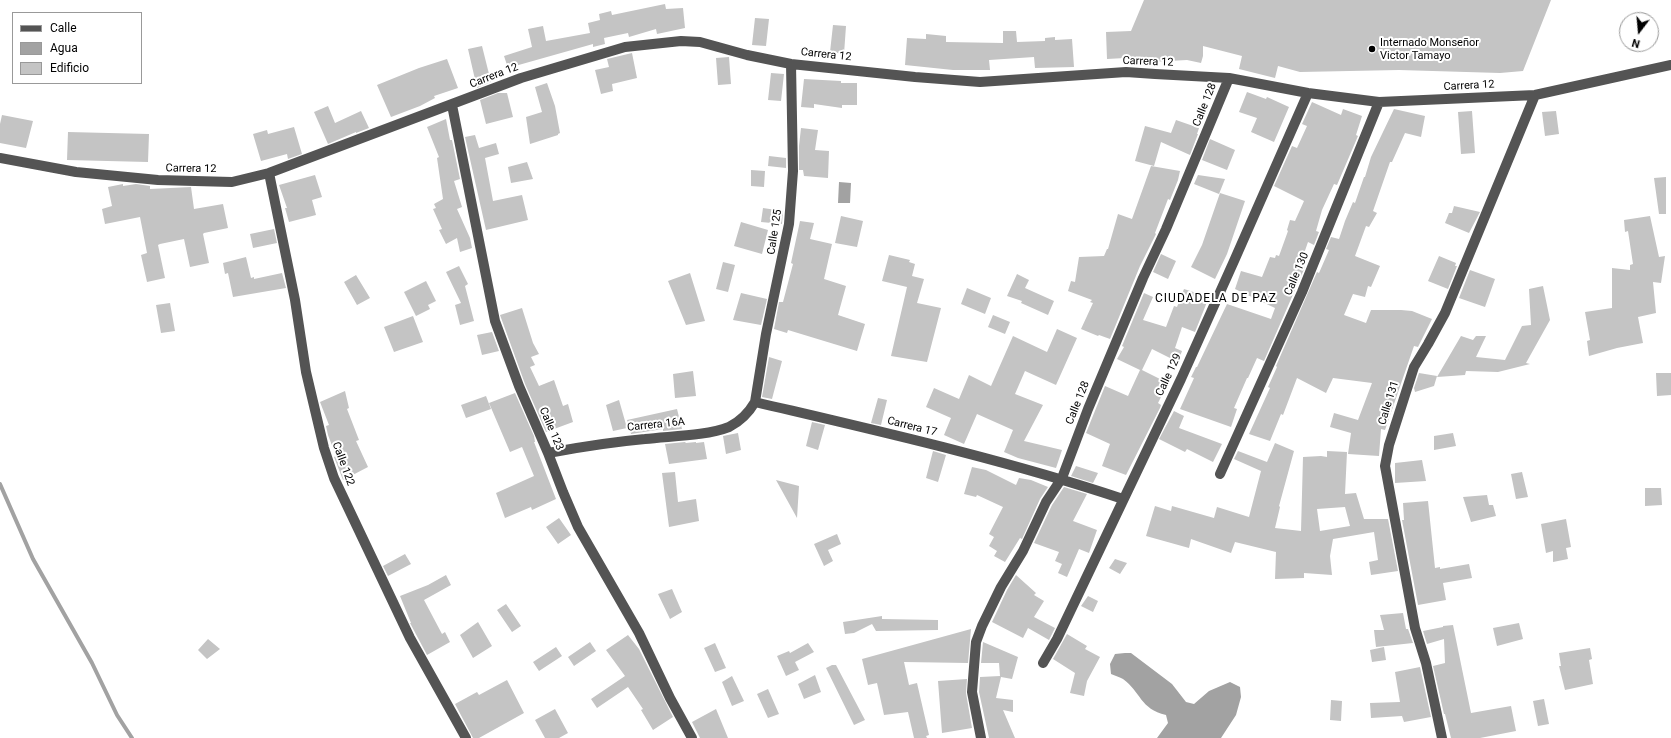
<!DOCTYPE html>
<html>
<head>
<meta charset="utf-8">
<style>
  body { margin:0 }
  #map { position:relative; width:1671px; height:738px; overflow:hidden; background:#fff; font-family:Roboto,sans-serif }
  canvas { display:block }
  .legend { position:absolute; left:12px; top:12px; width:130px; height:72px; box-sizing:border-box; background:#fff; border:1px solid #999; margin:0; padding:5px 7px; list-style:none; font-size:12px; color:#000 }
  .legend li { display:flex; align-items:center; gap:8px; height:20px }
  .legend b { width:20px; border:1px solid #999 }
  .north { position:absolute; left:1619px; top:12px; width:40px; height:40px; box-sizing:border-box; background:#fff; border:1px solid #999; border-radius:50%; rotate:196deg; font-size:11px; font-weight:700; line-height:16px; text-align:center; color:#000 }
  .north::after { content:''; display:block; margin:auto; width:14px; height:18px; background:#000; clip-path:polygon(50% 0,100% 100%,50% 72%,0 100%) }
</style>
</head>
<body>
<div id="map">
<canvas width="1671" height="738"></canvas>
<ul class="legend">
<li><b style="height:5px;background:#545454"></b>Calle</li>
<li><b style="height:11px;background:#a2a2a2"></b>Agua</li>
<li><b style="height:11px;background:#c4c4c4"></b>Edificio</li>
</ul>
<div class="north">N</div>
</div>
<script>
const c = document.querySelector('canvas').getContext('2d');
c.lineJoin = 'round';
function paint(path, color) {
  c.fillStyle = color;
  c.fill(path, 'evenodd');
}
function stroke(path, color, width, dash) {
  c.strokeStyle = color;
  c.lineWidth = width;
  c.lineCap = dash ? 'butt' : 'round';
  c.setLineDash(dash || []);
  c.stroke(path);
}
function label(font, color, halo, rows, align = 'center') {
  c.font = font + ' Roboto,sans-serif';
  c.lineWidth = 4;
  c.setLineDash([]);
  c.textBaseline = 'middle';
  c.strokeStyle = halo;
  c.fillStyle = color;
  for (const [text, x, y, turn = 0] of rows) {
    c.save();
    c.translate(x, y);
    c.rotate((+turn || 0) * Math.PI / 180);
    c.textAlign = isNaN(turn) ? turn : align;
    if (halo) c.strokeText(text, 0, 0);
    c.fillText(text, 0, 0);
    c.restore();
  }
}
paint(new Path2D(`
  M839,182L851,183L850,203H838Z
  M1125,653H1131L1172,684L1186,702L1194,704L1209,691L1230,682L1240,687L1241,697L1236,715L1221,738H1157L1168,723L1166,715C1140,709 1141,692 1123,679C1120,677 1115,676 1111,674L1110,664L1115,654Z`), '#a2a2a2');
stroke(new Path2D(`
  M0,484L33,559L92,663L117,715L132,738`), '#a2a2a2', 4);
paint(new Path2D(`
  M1144,0H1551L1523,71L1500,73L1399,70L1300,72L1278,66L1275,78L1239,69L1242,56L1203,46V56L1201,63L1187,60L1150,62V59H1143V57L1107,59L1106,32L1131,31Z
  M665,4L666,9L683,8L685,28L657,34L656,29L629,37L628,33L604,38L605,44L593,47V44L508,68L504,56L532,47L528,29L543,26L546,41L590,33L588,23L600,20L599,14L611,11L612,15Z
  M755,18L769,19L766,46L752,45Z
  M833,25L846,26L844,54L830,52Z
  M1003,31H1016L1017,42L1045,41V38L1055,37V40L1072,39L1074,67L1035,68L1034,57L989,60L990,70H953L905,65L907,38L926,39V34L946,36V42L1003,43Z
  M482,46L491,82L477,88L468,49Z
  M632,53L637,78L612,84L613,91L601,94L595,70L609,67L607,59Z
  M729,57L731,84L718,85L716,58Z
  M447,59L458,88L434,96L435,98L420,106L391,117L377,85L419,68Z
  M771,73L784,74L781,101L768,100Z
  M804,79L841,81V83H857V105H842V108L814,104V108L801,107Z
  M547,83L555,106L560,133L558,134V135L530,144L526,117L542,112L535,87Z
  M1247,92L1266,99L1267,97L1289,107L1274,142L1251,132L1257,118L1239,112Z
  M498,93H507L513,117L486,124L480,100Z
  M1312,102L1341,115L1343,109L1362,116L1356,135L1358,136L1337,185L1334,184L1322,210L1316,231L1319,232L1314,245L1308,242L1300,265L1305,267L1264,361L1257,358L1248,378H1247L1234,408L1237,409L1231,427L1180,409L1194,378L1191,377L1196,367H1197L1227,304L1271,319L1275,308L1235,289L1241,271L1262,277L1270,257L1275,258L1276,255L1279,256L1288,231L1287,230L1290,220L1295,221L1304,201L1274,186L1292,146L1297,148L1307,126L1302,124Z
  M328,106L335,123L361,111L369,128L356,133V132L328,144L314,112Z
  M1394,109L1425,116L1421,137L1405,133L1392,162H1390L1373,211L1377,213L1369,227L1366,226L1355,256L1380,266L1371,287L1368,286L1365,297L1353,294L1344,315L1366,323L1371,310H1401L1412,311L1432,319L1418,347L1414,346L1385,430L1381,429L1379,456L1348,454L1351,433L1330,427L1334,413L1358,420L1372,383L1333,378L1326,393L1297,378L1283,415L1281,414L1270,441L1249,434L1270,388L1268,387L1277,367L1276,366L1317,272L1319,273L1329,250L1326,249L1331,237L1339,239L1345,221L1353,202L1355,203L1364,177H1365L1371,157Z
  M1472,111L1475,153L1461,154L1458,112Z
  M1556,111L1559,134L1545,136L1542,112Z
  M2,115L33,121L26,148L0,143V124Z
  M446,119L450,140H452L460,179L454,181L462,207L457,209L470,238L472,248L460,252L457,238L446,244L439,230L442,229L433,209L436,208L434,204L443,199L437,158L439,157L427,127Z
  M1176,120L1199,128L1197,134H1198L1190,155L1161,142L1154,166L1135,161L1145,126L1171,133Z
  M294,127L302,154L288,159L287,154L261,161L253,134L267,130L268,134Z
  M801,128L818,130L815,150L829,151L828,178L804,176L803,170H799V146Z
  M68,132L149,134L148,162L67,160Z
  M475,135L479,148L496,143L499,154L485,158L493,201L522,195L528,220L486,230L465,137Z
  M1210,139L1235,150L1227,170L1202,160Z
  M769,156L786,158V168L768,166Z
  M527,162L533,179L511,183L508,167Z
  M1151,166L1180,171L1178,180L1170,200L1168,199L1155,233L1156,234L1140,266L1110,339L1099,335L1098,336L1081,329L1093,303L1090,302L1092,300L1068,291L1071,281L1075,282L1079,257L1104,256L1107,249H1108L1118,214L1132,219Z
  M751,170L765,171L764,187L751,186Z
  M315,175L322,197L312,200L316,215L289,222L285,208H287L279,185Z
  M1198,175L1225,179L1219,194L1194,184Z
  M1666,177V214H1659L1654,178Z
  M123,184V186L136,184L150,186V189L191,187L194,209L223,204L228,228L204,233L203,234L209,263L190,267L184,239L160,244L158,245L165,278L147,282L141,255L147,253L140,217L105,224L102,209L112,206L108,187Z
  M1220,193L1245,201L1227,254L1215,279L1191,267L1202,245Z
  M1454,206L1480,212L1469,233L1445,223L1449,213H1452Z
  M763,208L783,211L782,224L761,222Z
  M841,216L863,221L857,247L835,243Z
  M1650,216L1659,257L1665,256L1661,283L1653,282L1656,313L1638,317L1643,343L1617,348L1589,356L1587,341L1590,340L1585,312L1612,308V268L1630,270V265L1633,264L1628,231L1625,232L1624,220Z
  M800,221L814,223L810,239L832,244L824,279L846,286L838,315L865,324L857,351L788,330L787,333L774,329L779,302H783L793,264L791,263Z
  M741,222L768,230L762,254L734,246Z
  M274,229L277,243L253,248L250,234Z
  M1161,254L1176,261L1168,279L1153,272Z
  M889,255L910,260L909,262L915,264L912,276L924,279L917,303L941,308L927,362L891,356L907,287L882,281Z
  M1439,256L1456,263L1455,266H1457L1448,289L1428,281Z
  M246,257L251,278L254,277V279L282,273L286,288L233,297L228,273L225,274L223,263Z
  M723,262L735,265L728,292L716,289Z
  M459,266L468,284L465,286L474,321L460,325L455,305L461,303L446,272Z
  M1470,270L1495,279L1485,307L1459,298Z
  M690,273L705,321L686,325L668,281Z
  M1017,274L1029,280L1025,288L1054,301L1048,315L1021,303L1022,301L1007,296Z
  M356,275L370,298L357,305L344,282Z
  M426,281L436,301L428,305L430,309L416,316L404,292Z
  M1543,286L1550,320L1526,363L1530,364L1498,372L1466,371L1465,375L1437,377L1461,336L1473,340L1476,336H1486L1476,357L1505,360L1522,326L1531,325L1529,289Z
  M967,288L991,298L985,314L961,304Z
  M1184,289L1209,297L1195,332L1182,327L1175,348L1182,351L1178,362L1152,349L1142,370L1168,383L1158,403L1161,405L1160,408L1126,475L1102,466L1110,444L1086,433L1105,386L1128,396L1140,370L1117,359L1124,347L1122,346L1144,293L1153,297L1143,320L1166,327L1174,306L1177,307Z
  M741,293L767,299L761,325L733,320Z
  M170,303L175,331L161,333L156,305Z
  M522,308L533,343L539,354L531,357L535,365L530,367L539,386L554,380L563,406L568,404L573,422L546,432L525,384L500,315Z
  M993,315L1010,322L1005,334L988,327Z
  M413,316L423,342L394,352L384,327Z
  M1057,329L1077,338L1056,385L1025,371L1015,394L1043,405L1024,441L1062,450L1056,468L1018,458L1004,452L1013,430L977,414L964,444L944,435L951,418L926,407L934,388L959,399L969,375L991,386L1013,336L1047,352Z
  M492,332L499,351L482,355L477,335Z
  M769,357L782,361L772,399L762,397Z
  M693,371L696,396L675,398L673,374Z
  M1419,373L1437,376L1434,386L1415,392L1414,388Z
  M1656,373H1671V395L1657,396Z
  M345,391L349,408L347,409L359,440L356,441L368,467L343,480L334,457L336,456L328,435L326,426L329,425L320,402Z
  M515,393L534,436L535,442H534L556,499L532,510L531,507L505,518L496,493L534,476L522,447L510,452L489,403Z
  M486,396L491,409L466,418L461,405Z
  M878,398L887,400L881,425L871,423Z
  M619,400L627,428L613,431L606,405Z
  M677,409L682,429L663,431V429L631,434L627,420Z
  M1174,411L1184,416L1179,428L1222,444L1213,462L1187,449L1185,452L1159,439Z
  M812,422L825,425L818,450L806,446Z
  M738,433L741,450L726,454L723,436Z
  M1453,433L1456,446L1434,450V436Z
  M685,442L686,443L696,442V443L704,442L707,459L669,464L665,444Z
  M1275,443L1294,451L1279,506L1280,507L1275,528L1301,531L1303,457L1321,456L1327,457V451L1347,452L1345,494L1356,493L1364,519H1388L1398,571L1371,575L1369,562L1378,560L1374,532L1333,539L1330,556L1332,575L1304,573V578L1275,579L1276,552L1235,542L1231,553L1191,539L1189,548L1146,536L1155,506L1171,511L1172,506L1214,518L1217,507L1249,517L1261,471L1234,459L1238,451L1267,462ZM1345,507L1350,526L1320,531L1317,509Z
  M933,451L946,455L938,482L926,478Z
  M1422,460L1426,481L1395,483V463Z
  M1076,466L1098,473L1093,483L1071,476Z
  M972,467L986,470L1016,485L1019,478L1031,480L1048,487L1040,499L1022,539L1020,538L1005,562L994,556L997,551L989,546L994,537L989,534L1003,507L977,495L976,497L964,494Z
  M675,472L678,502L696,499L699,521L669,527L662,473Z
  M1522,472L1528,497L1516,499L1511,474Z
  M776,480L799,486L797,518Z
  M1064,487L1087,494L1073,521L1097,530L1089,553L1079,549L1067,577L1058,573L1062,564L1055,561L1059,552L1034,543L1052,505Z
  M1645,488H1661L1662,505L1645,506Z
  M1487,495L1489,505H1493L1496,516L1471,522L1463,497Z
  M1428,501L1435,568L1440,567V569L1469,564L1472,578L1443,583L1446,600L1418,605L1402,520H1404L1403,503Z
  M559,518L571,535L558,544L546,527Z
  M1566,519L1571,547L1566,548L1568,559L1553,562V551L1546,553L1541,524Z
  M837,534L841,544L828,550L833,561L824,566L814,544Z
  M405,554L411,564L388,576L383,566Z
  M1115,559L1127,563L1120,574L1109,568Z
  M446,575L451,585L424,600L442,634L445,632L450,642L427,655L410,623H411L400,596L428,585Z
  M1016,575L1036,593L1034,595L1044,601L1034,617L1055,628L1049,640L1028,628L1023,638L992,622L1007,590Z
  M672,589L682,612L670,619L658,594Z
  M1088,596L1098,601L1093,612L1081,606Z
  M506,604L521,626L512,632L497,610Z
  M1403,613L1406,629H1408L1413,643L1376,647L1374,630H1384L1380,615Z
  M882,616V619L938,620V630L876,631L872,624L854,633L845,634L843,622Z
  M478,622L492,646L473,658L460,635Z
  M1519,623L1523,639L1497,646L1493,628Z
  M1453,625L1471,713L1511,706L1516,731L1480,738H1451L1445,714H1444L1433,666L1445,663L1444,639L1427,644L1423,631L1443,627V626Z
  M971,629L968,663L904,662L909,685L917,683L929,735L926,736L927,738H914L908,712L884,715L877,683L868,685L862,659Z
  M1067,634L1087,646L1085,649L1100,657L1087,681L1084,696L1070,693L1075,673L1053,659Z
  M628,635L639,649L673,717L653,730L641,710L643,709L628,687L597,708L591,699L625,676L606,650Z
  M208,639L220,649L207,659L198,650Z
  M590,642L596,651L574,666L568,657Z
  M983,642L1018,657L1012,679L1001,677L996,698L1013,700V712L1003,710L1015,738H989L979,692L980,677L1000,676L999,663H981Z
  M715,643L726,668L715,672L704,648Z
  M808,643L814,652L795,662L799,670L786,676L777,656L789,651L790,653Z
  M556,647L562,656L539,671L533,662Z
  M1384,647L1386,660L1372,662L1370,650Z
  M1590,648L1592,659L1589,660L1593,684L1565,690L1559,666H1561L1559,653Z
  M832,665H836L865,720L854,725L826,668Z
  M1420,667L1431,717L1404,722L1402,716L1371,718L1370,703L1400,702L1395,672Z
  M815,675L821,692L804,699L798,684Z
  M732,676L744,701L732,706L722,682Z
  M967,679L966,693L972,728L942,733L938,681Z
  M507,680L524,713L479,738H473L455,704L477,692L479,695Z
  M768,689L779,714L768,718L757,694Z
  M1544,699L1549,724L1538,726L1533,701Z
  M1331,700L1342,701L1341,721L1330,720Z
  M555,709L568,733L559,738H545L535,720Z
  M716,709L728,738H700L692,722Z`), '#c4c4c4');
stroke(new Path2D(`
  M452,105L495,321L519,386L548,453L563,492L578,527L639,633L670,698L692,738
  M0,158L76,172L158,180L232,182L269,173L521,78L625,47L681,41L700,42L747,55L791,64L915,77L980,82L1126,72L1155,74L1229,78L1308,93L1379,102L1535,95L1671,65
  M269,173L295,300L306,372L324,448L334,478L410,638L466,738
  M755,402C878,431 1003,459 1123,499
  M548,453C580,447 612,442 645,439C669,436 706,436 729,427C741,421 748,414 755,402L766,334L789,224L793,171L791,64
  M1220,474L1302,292L1379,102
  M1043,663L1057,639L1181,379L1234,261L1308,93
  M981,738L972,692L976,642L982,626L1001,587L1023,551L1046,502L1062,478L1088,409L1143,278L1166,229L1229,78
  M1442,738L1426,663L1415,628L1385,466L1389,445L1414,367L1428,344L1445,313L1535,95`), '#545454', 10);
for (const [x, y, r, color] of [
  [1372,49,4,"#000"]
]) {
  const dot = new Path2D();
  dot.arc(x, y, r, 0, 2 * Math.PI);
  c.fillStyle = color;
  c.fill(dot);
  stroke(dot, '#fff', 1.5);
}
label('11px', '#000', '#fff', [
  ["Internado Monseñor",1380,43],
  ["Victor Tamayo",1380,56]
], 'left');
label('11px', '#000', '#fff', [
  ["Carrera 12",826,55,6],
  ["Carrera 12",1148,62,2],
  ["Carrera 12",494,76,-21],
  ["Carrera 12",1469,86,-3],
  ["Calle 128",1205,105,-68],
  ["Carrera 12",191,169,1],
  ["Calle 125",775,232,-81],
  ["Calle 130",1297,274,-67],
  ["Calle 129",1169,375,-65],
  ["Calle 128",1078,403,-68],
  ["Calle 131",1389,403,-73],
  ["Carrera 16A",656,425,-6],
  ["Carrera 17",912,427,14],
  ["Calle 123",551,429,67],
  ["Calle 122",343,464,70]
]);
c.letterSpacing = '1px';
label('12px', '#000', '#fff', [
  ["CIUDADELA DE PAZ",1216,299]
]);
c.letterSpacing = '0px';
</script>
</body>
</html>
